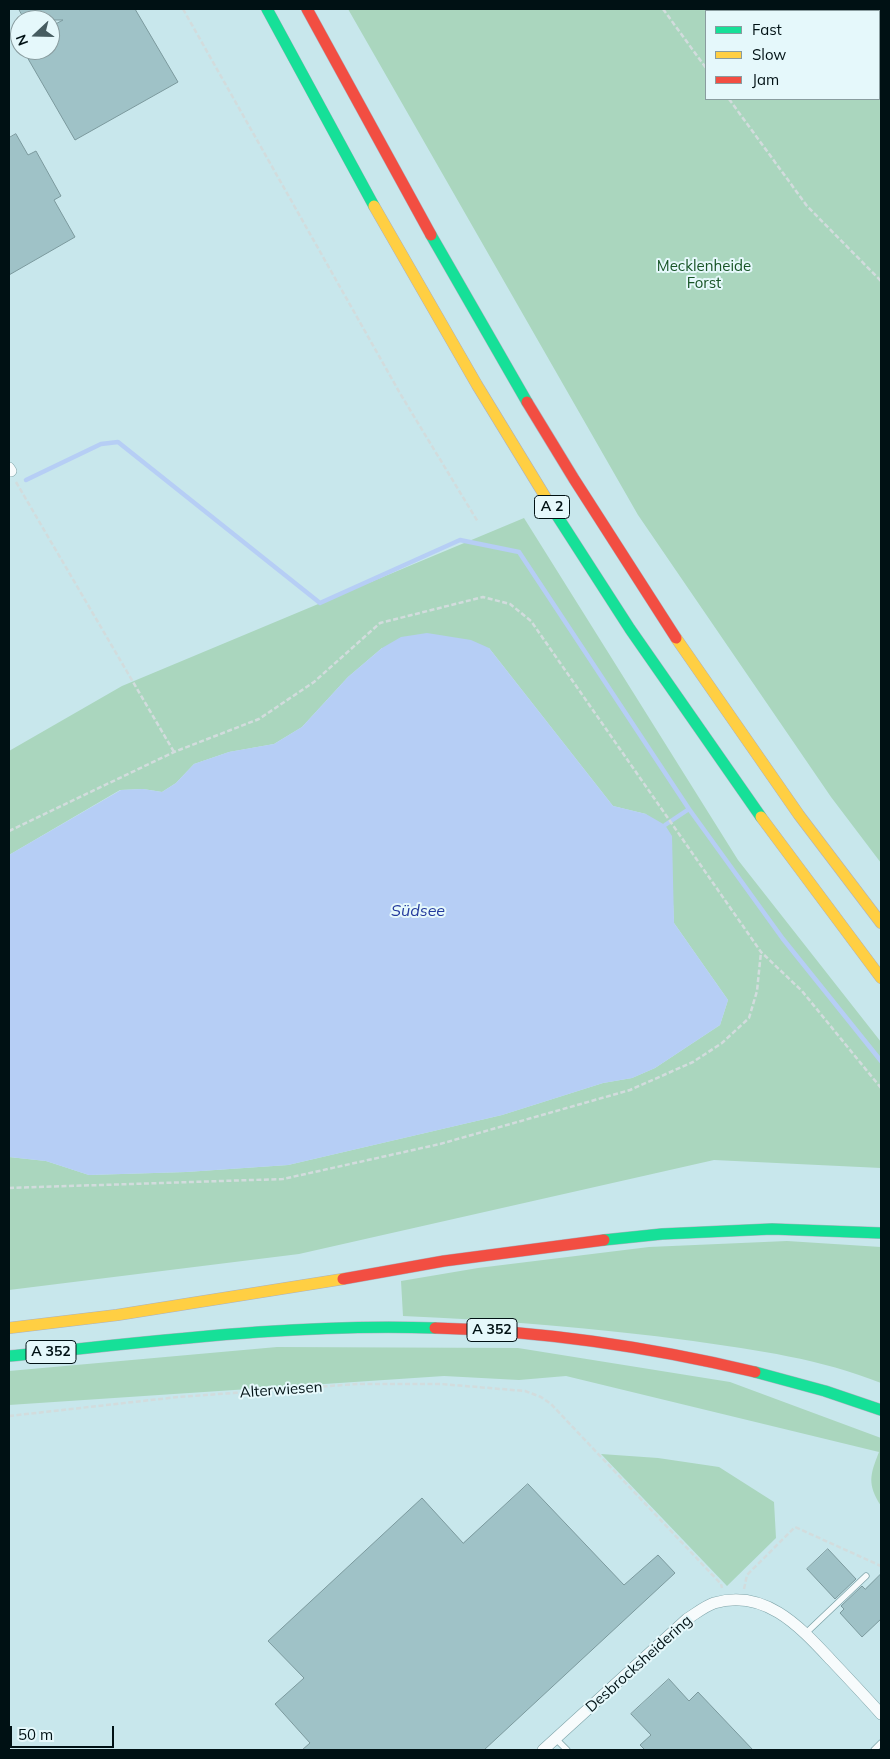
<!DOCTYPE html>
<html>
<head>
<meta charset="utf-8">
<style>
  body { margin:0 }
  #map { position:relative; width:890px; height:1759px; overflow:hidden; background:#c8e7ec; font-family:Mulish,sans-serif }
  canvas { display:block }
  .frame { position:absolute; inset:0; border:10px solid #001114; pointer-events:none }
  .legend { position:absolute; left:705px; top:10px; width:175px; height:90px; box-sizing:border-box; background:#e5f8fb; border:1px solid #899c9f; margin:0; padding:6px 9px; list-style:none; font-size:15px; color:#001114 }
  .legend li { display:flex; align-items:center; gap:10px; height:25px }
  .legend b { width:25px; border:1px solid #899c9f }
  .north { position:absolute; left:10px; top:10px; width:50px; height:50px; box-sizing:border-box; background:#e5f8fb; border:1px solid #899c9f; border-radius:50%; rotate:249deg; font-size:14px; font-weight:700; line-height:20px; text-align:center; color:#001114 }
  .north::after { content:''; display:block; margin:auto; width:18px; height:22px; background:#465c60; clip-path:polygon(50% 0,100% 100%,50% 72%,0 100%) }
  .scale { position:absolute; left:10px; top:1726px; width:104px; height:22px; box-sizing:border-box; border:2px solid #001114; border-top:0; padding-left:6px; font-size:15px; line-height:18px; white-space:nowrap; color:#001114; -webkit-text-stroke:4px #e5f8fb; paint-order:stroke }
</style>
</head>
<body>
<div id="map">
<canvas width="890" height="1759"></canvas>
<div class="frame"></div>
<ul class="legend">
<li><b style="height:6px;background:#16e098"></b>Fast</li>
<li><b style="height:6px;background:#ffcf43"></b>Slow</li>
<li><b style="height:6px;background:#f24e42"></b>Jam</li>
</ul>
<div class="north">N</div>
<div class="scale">50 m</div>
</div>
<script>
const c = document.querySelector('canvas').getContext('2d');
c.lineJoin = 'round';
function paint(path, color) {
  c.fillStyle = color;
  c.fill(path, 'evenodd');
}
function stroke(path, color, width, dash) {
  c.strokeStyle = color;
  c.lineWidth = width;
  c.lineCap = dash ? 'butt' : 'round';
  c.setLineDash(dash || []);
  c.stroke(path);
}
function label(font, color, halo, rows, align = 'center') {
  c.font = font + ' Mulish,sans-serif';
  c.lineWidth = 4;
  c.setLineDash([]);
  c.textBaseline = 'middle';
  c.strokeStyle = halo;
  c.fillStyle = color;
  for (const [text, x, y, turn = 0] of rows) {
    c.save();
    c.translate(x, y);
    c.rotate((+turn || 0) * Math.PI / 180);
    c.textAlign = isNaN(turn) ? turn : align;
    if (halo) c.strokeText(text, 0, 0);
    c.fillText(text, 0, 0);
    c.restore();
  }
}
paint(new Path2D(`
  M348,9H881V863L831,797L638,515ZM706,11H879V99H706Z
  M524,518L738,860L881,1042V1168L714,1160L299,1254L9,1290V1157L46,1161L89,1175L186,1172L288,1165L502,1115L603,1083L632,1078L655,1068L720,1025L728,1000L674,923L672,882L646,814L613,806L489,648H382L348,677L302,727L274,744L229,752L194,764L176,783L162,792L143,789L120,790L9,855V751L122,686Z
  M787,1241L881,1247V1383C821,1359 757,1350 693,1341C596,1328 500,1320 403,1316L401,1281L478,1268L649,1247Z
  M277,1347L518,1348L730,1382L881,1438V1506C867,1484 870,1475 879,1452L566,1376L519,1380L444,1376L9,1405V1371Z
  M601,1454L658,1458L719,1467L774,1502L776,1538L727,1586Z`), '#aad6be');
paint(new Path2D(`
  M427,633L471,640L489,648L613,806L646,814L665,825L672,836L674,923L728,1000L720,1025L655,1068L632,1078L603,1083L502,1115L288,1165L186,1172L89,1175L46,1161L9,1157V855L121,790L143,789L162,792L176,783L194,764L229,752L274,744L302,727L348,677L382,648L401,637Z`), '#b6cef5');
stroke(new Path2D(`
  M26,480L101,444L118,442L320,603L460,540L519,552L689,809
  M665,825L689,809L783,939L881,1061`), '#b6cef5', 4.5);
const building = new Path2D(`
  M19,9H135L178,82L75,140L23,50H50V27L63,20H25Z
  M16,134L28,155L36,151L61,196L54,200L75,237L9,275V138Z
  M528,1484L624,1585L658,1555L675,1573L484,1750H302L310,1743L275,1704L304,1678L268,1641L422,1498L463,1543Z
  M828,1549L856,1579L835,1599L807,1569Z
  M881,1574V1619L862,1637L840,1613L844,1609L841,1606L862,1586L865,1589Z
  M669,1679L689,1701L698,1692L753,1750H645L640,1745L651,1735L631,1714Z`);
paint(building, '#9fc2c7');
stroke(building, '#7b999d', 1);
const lane = new Path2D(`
  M806,1633L866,1576
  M556,1739L567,1750
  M874,1750L881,1743`);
const street = new Path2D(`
  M9,468L11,471
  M543,1750L687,1619C695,1614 705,1606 714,1603C765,1588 800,1627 831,1660C848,1678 865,1696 881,1714`);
const fast = new Path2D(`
  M267,9L374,206
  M431,235L527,402
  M554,511L630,629L761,817
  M604,1240L662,1234L772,1229L881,1233
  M9,1356C151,1342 293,1323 435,1328
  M755,1372L825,1391L881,1410`);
const slow = new Path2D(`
  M374,206L477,385L554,511
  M676,638L799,815L881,923
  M761,817L881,978
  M9,1328L117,1315L343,1279`);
const jam = new Path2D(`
  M307,9L431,235
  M527,402L574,479L676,638
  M343,1279L444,1261L604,1240
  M435,1328C543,1331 650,1347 755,1372`);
stroke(lane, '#7ea3a8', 7);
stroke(street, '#7ea3a8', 12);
stroke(fast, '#acb1be', 12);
stroke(slow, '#acb1be', 12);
stroke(jam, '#acb1be', 12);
stroke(new Path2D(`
  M183,9L401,395L478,522
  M663,9L706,68
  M729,99L807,206L881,281
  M16,482L174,752
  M9,831L174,752L259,719L314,682L380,623L483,597L510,604L531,621L761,952L802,991L881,1088
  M9,1188L283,1179L440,1144L630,1090L693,1062L722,1043L749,1018L757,991L761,952
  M9,1416L178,1397L357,1384H441L525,1391L541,1397L551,1404L721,1584L722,1588
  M744,1589L747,1575L795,1527L881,1566`), '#d2dcdd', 2.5, [5, 2.5]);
stroke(lane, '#f7fbfc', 5.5);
stroke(street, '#f7fbfc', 11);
stroke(fast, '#16e098', 11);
stroke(slow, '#ffcf43', 11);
stroke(jam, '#f24e42', 11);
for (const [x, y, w] of [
  [552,507,35],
  [492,1330,50],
  [51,1352,50]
]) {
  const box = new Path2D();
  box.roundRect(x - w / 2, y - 11.5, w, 23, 4);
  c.fillStyle = '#e5f8fb';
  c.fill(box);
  stroke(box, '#001114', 1);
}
label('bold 14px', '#001114', null, [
  ["A 2",552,507],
  ["A 352",492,1330],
  ["A 352",51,1352]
]);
label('15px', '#185426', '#e5f8fb', [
  ["Mecklenheide",704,266],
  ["Forst",704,283]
]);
label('15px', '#001114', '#e5f8fb', [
  ["Alterwiesen",281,1390,-4],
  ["Desbrocksheidering",639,1664,-42]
]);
label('italic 16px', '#233a9d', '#e5f8fb', [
  ["Südsee",418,911]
]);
</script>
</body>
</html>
